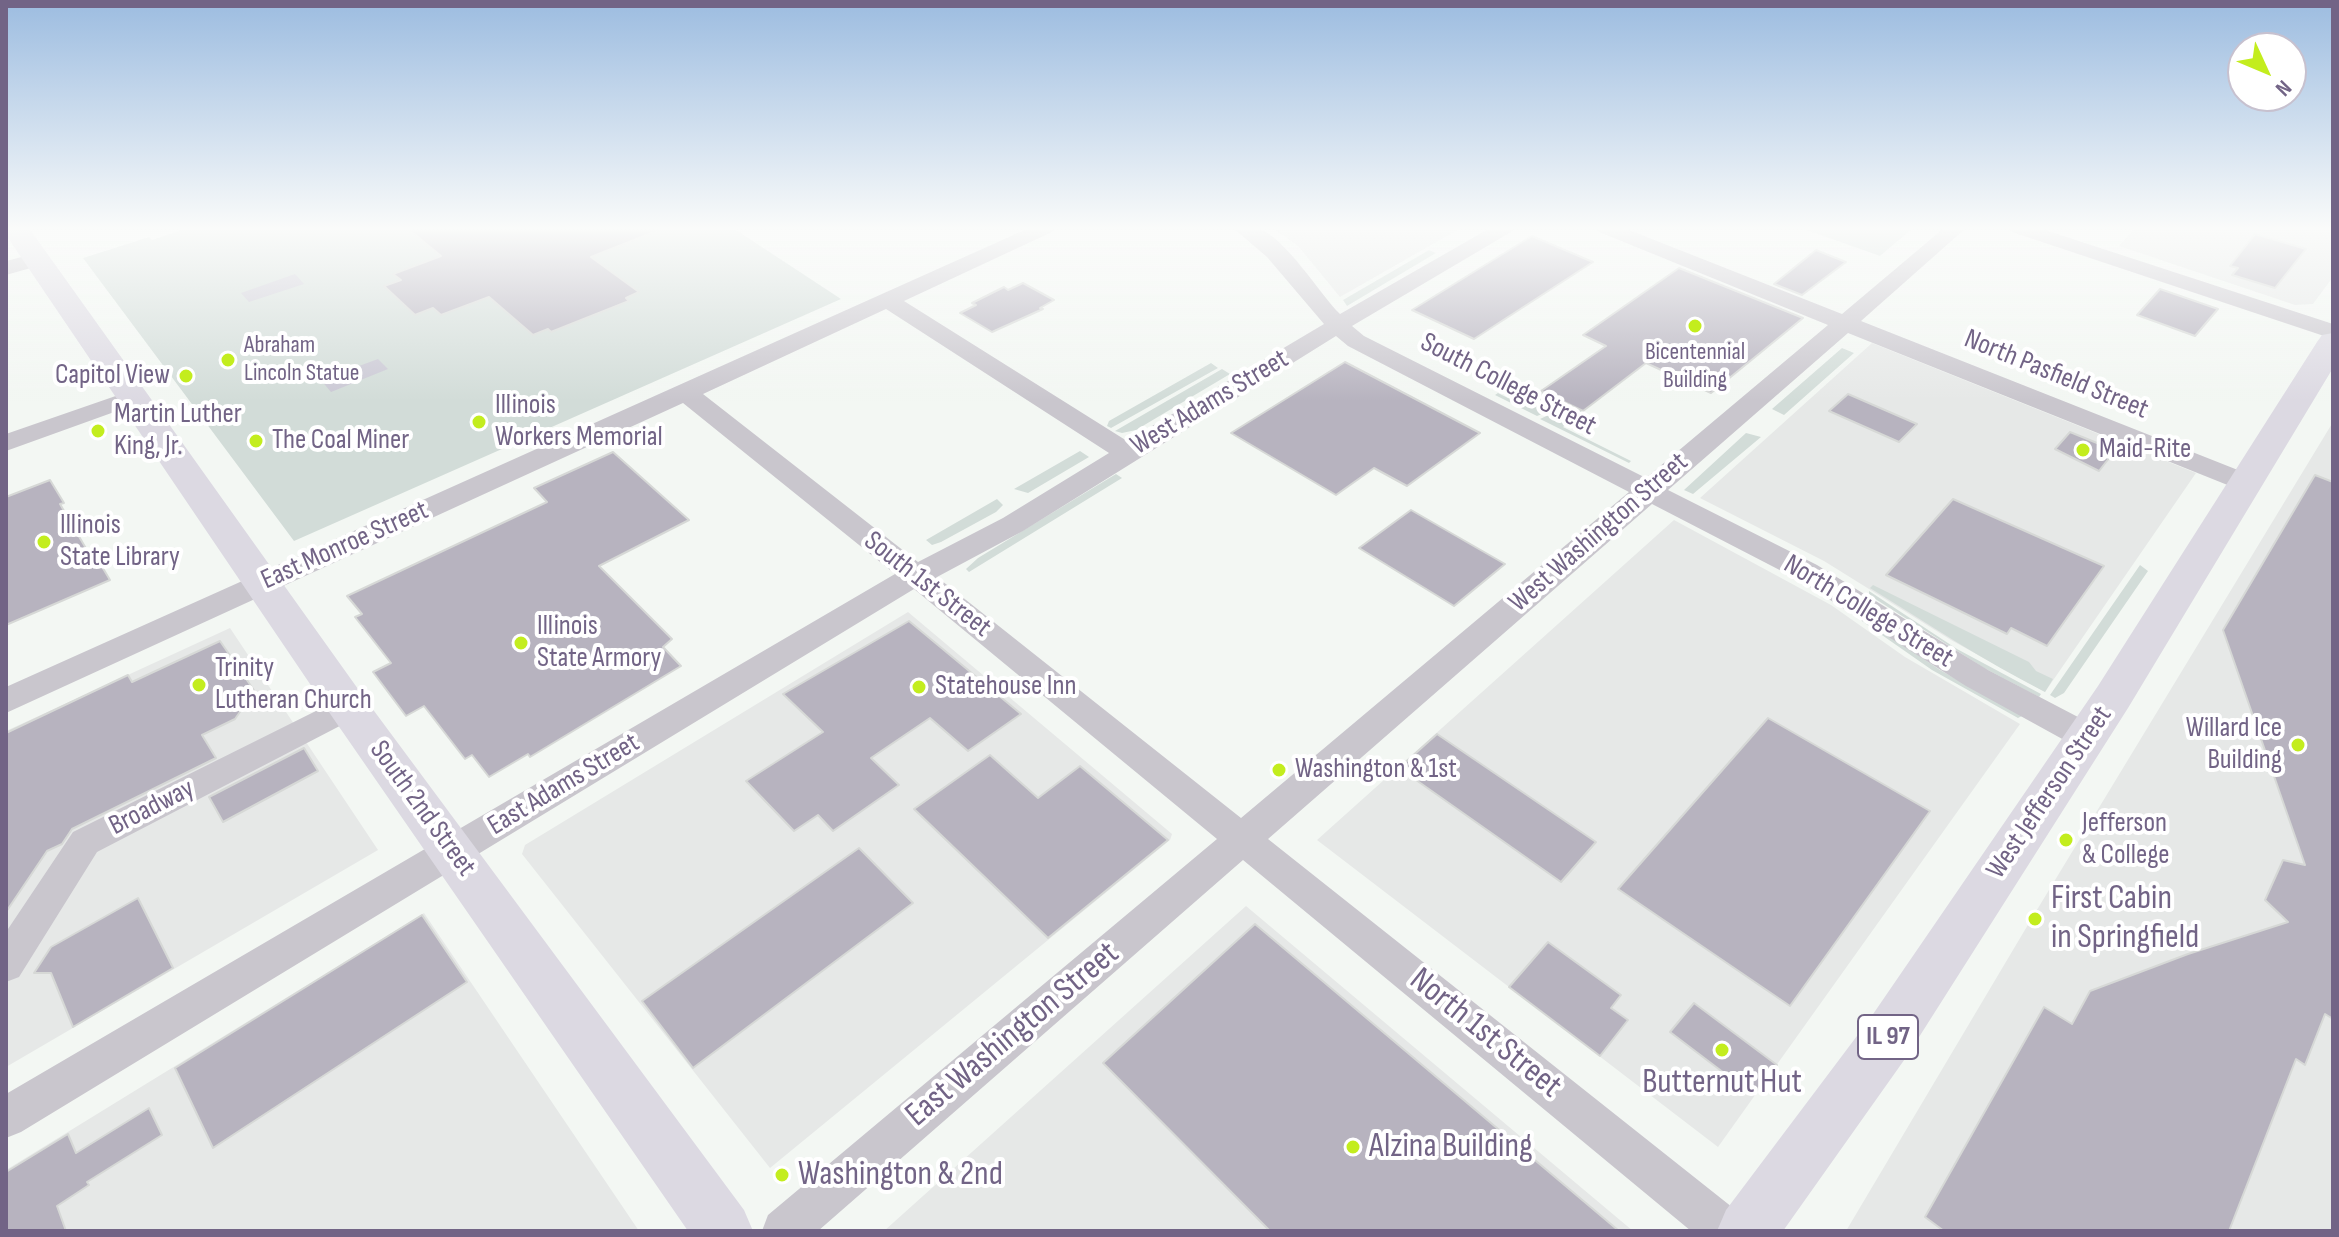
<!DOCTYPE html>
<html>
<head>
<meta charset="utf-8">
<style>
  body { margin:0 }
  #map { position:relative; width:2339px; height:1237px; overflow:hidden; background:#f3f7f3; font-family:"Sofia Sans Condensed",sans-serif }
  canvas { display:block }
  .frame { position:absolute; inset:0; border:8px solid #726486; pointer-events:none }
  .north { position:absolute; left:2227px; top:32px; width:80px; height:80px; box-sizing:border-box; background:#fff; border:2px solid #c7c1cf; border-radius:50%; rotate:134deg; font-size:22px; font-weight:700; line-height:32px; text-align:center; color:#726486 }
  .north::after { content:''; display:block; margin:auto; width:28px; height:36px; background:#c3ed1e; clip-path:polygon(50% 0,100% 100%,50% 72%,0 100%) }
</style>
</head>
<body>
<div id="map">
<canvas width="2339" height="1237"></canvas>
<div class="frame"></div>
<div class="north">N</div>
</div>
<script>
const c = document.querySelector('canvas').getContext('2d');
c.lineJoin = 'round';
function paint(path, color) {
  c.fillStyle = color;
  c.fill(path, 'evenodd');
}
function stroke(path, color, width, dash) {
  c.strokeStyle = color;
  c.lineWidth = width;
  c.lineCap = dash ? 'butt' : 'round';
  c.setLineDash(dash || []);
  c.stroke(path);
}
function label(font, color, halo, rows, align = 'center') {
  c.font = font + ' "Sofia Sans Condensed",sans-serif';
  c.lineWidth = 8;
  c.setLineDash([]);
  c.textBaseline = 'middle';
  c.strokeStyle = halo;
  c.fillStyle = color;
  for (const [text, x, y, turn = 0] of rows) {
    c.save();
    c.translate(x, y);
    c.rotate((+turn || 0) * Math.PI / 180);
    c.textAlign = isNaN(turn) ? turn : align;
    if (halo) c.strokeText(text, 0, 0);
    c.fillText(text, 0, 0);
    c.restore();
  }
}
paint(new Path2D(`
  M1273,228H1461L1340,297L1298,246Z
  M2135,228H2333V277L2313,304L2295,305L2119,246Z
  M1872,343L2196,473L2045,692L1951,640L1824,561L1700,498Z
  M2333,422V1231H1846L2032,918Z
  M1674,520L1831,605L1905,657L2020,724L1718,1147L1317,840Z
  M908,612L1172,834L1170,840L770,1168L522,854L525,845Z
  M230,628L378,850L6,1067V731Z
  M1246,906L1633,1231H884Z
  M424,913L639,1231H6V1170Z`), '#e6e8e7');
paint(new Path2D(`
  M181,228H733L841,299L294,541L83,258L149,237L152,240L182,230Z
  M1801,228H1913L1880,256Z
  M1429,250L1436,253L1347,306L1343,300Z
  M1842,348L1854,353L1784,415L1772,409Z
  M1211,363L1218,368L1111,428L1107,426L1109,421Z
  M1222,369L1230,374L1136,430L1122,433L1115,431Z
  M1535,389L1558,400L1556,402L1562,406L1537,416L1495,395L1498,393L1516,402Z
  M1566,407L1582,411L1563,427L1631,461L1629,463L1540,419Z
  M1746,433L1761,437L1693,494L1684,490Z
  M1080,451L1089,457L1028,493L1014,489Z
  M1116,474L1122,478L969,572L966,569L978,558Z
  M997,499L1003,505L996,512L941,542L932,545L926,540Z
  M2140,565L2148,571L2064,693L2055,698L2050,695Z
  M1873,585L2029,662L2036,671L2053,679L2045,692C1984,661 1928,624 1870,588Z
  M1869,591L1957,649L2041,694L2039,697L1984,668L1869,595Z
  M1863,618L1940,670L2022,716L2018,718L1932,670L1859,619Z`), '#d2dcd8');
paint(new Path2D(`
  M295,274L304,284L249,302L241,293Z
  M378,359L388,369L331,392L321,380Z`), '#cac8d4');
const building = new Path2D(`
  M407,228H662V229L591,257L639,292L626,298L629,301L551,332L548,329L533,335L489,297L441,315L433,308L415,315L384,286L401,280L393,274L441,256Z
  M2255,234L2306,249L2275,288L2232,275L2238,268L2230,266Z
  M1532,236L1593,262L1474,339L1412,310Z
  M1816,250L1846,262L1802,295L1774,284Z
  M1679,268L1803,318L1711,393L1646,363L1583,411L1541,391L1606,346L1583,335Z
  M1023,283L1054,300L1040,308L1043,309L992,332L960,313L976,305L972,303L1004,287L1008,290Z
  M2160,289L2218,309L2195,336L2137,315Z
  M1345,362L1480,433L1407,486L1374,468L1336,495L1231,433Z
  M1848,394L1917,424L1899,442L1829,411Z
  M2070,432L2097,443L2100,441L2117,448L2099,471L2055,449Z
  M613,452L689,520L599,566L672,639L663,647L681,666L530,757L528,754L489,777L472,755L465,759L424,706L406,716L373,672L391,663L355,617L362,614L347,596L547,502L534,488Z
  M2315,475L2333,482V1019L2325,1014L2305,1065L2296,1059L2229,1231H1944L1925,1217L2044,1007L2072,1024L2090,991L2188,954L2288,922L2265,900L2283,860L2305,865L2223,630Z
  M50,480L64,503L60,504L91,557L95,555L110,580L6,625V497Z
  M1953,499L2104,566L2047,646L2011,628L2007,634L1886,575Z
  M1411,510L1505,564L1454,606L1359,548Z
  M909,621L1021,714L968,751L930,718L871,758L899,785L833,831L818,815L794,831L746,781L823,732L783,694Z
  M220,641L260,699L242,709L235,719L202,735L216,758L72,829L62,844L47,851L6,912V733L128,675L132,682Z
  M1768,718L1930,811L1790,1006L1618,889Z
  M1437,734L1596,842L1561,882L1399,768Z
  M304,748L318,771L223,822L209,797Z
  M990,755L1038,798L1080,766L1168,840L1048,938L914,809Z
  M859,848L913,903L693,1068L642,1001Z
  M138,898L173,968L73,1027L51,973H34L51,947Z
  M422,915L467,982L213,1148L175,1068Z
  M1255,924L1619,1231H1270L1103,1063Z
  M1548,942L1621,995L1611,1008L1628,1020L1600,1056L1509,987Z
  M1694,1003L1777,1065L1753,1095L1670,1032Z
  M149,1108L162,1135L87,1182L89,1185L57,1206L66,1231H6V1172L68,1134L76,1153Z`);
paint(building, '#b7b3bf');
stroke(building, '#d6d8d6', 2);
paint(new Path2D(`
  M1029,228H1055L1052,232L904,301L1127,441L1324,324L1267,257L1233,228C1240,228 1251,226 1258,228C1288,240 1317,291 1340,314L1490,228H1514L1511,232L1352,326L1364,336L1646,478L1828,325L1599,232L1596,228H1624L1842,314L1944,228H1966L1861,321L2253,476L2257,482L2253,488L2244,490L2235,488L1848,333L1668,490L1817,565L1988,670L2099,728L2103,737L2099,746L2087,750L2075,746L1966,686L1797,579L1652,504L1268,839L1742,1215L1748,1231H1691L1243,860L818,1231H762L768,1215L1217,839L914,589L21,1132L6,1138V1094L895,574L683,403L6,713V687ZM886,309L1109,453L1003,518L918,562L703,394ZM1336,336L1348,346L1629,492L1241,818L937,577L1023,531Z
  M2009,228H2039L2333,324V339L2012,232Z
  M37,253L45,254L48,259L45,264L6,275V261Z
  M133,390L142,392L145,397L142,402L6,451V434Z
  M348,695L359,698L364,707L359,716L97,852L19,977L6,982V932L73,832Z`), '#c9c6cd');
paint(new Path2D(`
  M6,228H29L363,696L744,1210L753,1231H688L333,718L6,235Z
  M2333,333V368L2128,708L1907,1056L1783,1231H1717L1726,1210L1869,1020L2098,686L2317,342L2322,335Z`), '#dcd9e2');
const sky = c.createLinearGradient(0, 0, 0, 401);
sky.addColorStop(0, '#9cbce0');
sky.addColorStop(0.57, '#fafbfa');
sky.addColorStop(1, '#fafbfa00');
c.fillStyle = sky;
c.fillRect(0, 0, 2339, 401);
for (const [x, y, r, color] of [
  [1695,326,8,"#c3ed1e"],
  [228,360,8,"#c3ed1e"],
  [186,376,8,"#c3ed1e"],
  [479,422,8,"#c3ed1e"],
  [98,431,8,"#c3ed1e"],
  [256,441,8,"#c3ed1e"],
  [2083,450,8,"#c3ed1e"],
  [44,542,8,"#c3ed1e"],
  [521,643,8,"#c3ed1e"],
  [199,685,8,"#c3ed1e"],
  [919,687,8,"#c3ed1e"],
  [2298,745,8,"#c3ed1e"],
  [1279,770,8,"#c3ed1e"],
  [2066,840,8,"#c3ed1e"],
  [2035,919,8,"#c3ed1e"],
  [1722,1050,8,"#c3ed1e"],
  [1353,1147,8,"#c3ed1e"],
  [782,1175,8,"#c3ed1e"]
]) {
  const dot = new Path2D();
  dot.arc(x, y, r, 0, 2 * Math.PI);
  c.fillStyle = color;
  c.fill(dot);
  stroke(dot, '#fff', 3);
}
label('24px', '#726486', '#fff', [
  ["Abraham",244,346],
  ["Lincoln Statue",244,374],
  ["Bicentennial",1695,353,"center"],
  ["Building",1695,381,"center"]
], 'left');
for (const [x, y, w] of [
  [1888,1037,60]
]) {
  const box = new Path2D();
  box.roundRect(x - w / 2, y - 22, w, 44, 6);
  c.fillStyle = '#fff';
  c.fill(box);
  stroke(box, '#726486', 2);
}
label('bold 26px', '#726486', null, [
  ["IL 97",1888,1037]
]);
label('28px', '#726486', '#fff', [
  ["North Pasfield Street",2056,375,22],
  ["South College Street",1508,385,27],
  ["West Adams Street",1210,403,-31],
  ["West Washington Street",1599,533,-41],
  ["East Monroe Street",345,546,-24],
  ["South 1st Street",927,585,38],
  ["North College Street",1868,612,31],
  ["East Adams Street",564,785,-31],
  ["West Jefferson Street",2050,793,-56],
  ["Broadway",152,808,-27],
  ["South 2nd Street",422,809,54]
]);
label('28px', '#726486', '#fff', [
  ["Capitol View",170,376,"right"],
  ["Illinois",495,406],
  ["Workers Memorial",495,438],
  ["Martin Luther",114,415],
  ["King, Jr.",114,447],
  ["The Coal Miner",272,441],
  ["Maid-Rite",2099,450],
  ["Illinois",60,526],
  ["State Library",60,558],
  ["Illinois",537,627],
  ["State Armory",537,659],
  ["Trinity",215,669],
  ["Lutheran Church",215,701],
  ["Statehouse Inn",935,687],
  ["Willard Ice",2282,729,"right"],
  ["Building",2282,761,"right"],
  ["Washington & 1st",1295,770],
  ["Jefferson",2082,824],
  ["& College",2082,856]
], 'left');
label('34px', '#726486', '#fff', [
  ["First Cabin",2051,899],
  ["in Springfield",2051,938],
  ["Butternut Hut",1722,1083,"center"],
  ["Alzina Building",1369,1147],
  ["Washington & 2nd",798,1175]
], 'left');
label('34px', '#726486', '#fff', [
  ["North 1st Street",1485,1034,39],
  ["East Washington Street",1013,1035,-40]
]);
</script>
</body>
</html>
